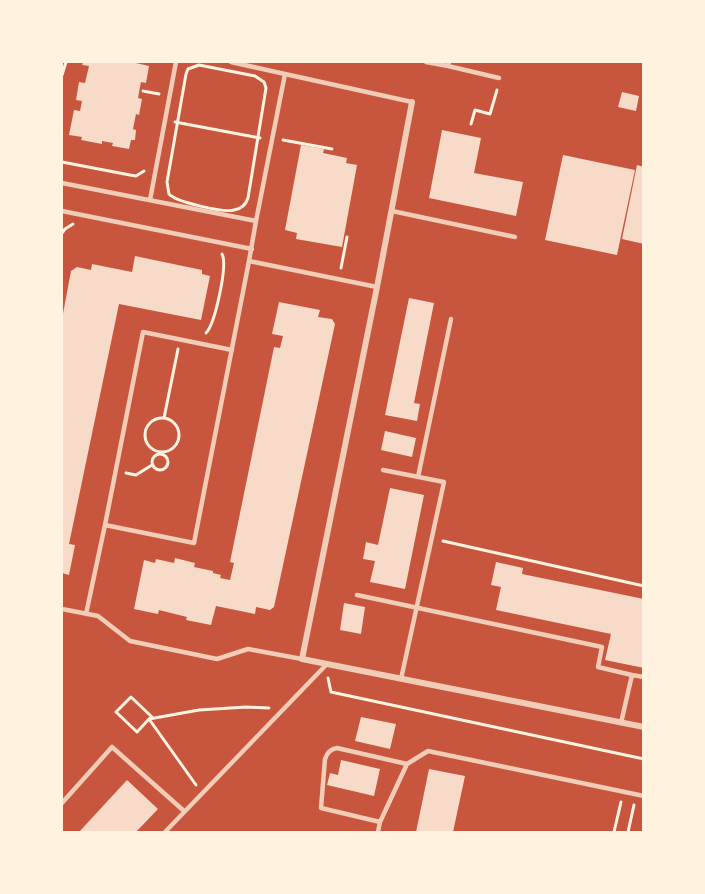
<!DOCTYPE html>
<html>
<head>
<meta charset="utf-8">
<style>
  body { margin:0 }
  #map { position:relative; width:705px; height:894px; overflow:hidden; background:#c8553d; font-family:"Nunito Sans",sans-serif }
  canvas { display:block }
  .frame { position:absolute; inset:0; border:63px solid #fff3e0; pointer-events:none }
</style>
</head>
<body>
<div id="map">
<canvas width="705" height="894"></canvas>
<div class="frame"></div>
</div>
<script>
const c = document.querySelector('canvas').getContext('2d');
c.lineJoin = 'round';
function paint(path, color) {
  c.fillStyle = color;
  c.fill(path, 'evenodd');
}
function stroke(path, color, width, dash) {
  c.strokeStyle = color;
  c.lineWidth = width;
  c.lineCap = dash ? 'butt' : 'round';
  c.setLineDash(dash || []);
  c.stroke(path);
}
paint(new Path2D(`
  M83,62H136V63L149,66L146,83L141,82L138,98L142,99L139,115L136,114L133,129L136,130L135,140H131L129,149L112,146L113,143L102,141V144L81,140L82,137L69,135L74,110L80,111L82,101L76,100L79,82L85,83L89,66L82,65Z
  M622,92L639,96L636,111L618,107Z
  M442,130L481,138L474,173L523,182L516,216L429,198Z
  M301,145L324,149L323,153L347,158L346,163L357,165L342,247L296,239L297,233L285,230Z
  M563,155L635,170L617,255L545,240Z
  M637,165L644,167V244L622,239Z
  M135,256L202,270V274L210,276L201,320L119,304L69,544L75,545L69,575L62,573V319L71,271L77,267L91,270L92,264L132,272Z
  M409,298L434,303L414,403L420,404L417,421L385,415Z
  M279,302L320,310L318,317L332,319L335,324L274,607L270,610L256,607L255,614L216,606L211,625L186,620L187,617L159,610L158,614L134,609L144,560L155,563L156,559L174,563L175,558L195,563L194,567L213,571V573L221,575L220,578L230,580L234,563L230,562L273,352L274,347L280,348L283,336L272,334Z
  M385,431L416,438L412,457L381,450Z
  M390,488L424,495L405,589L370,582L375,561L363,559L366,542L378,545Z
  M496,562L523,568L522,574L644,599V668L605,660L611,634L496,610L501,587L491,585Z
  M344,603L365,607L361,634L340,630Z
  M361,717L396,724L390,749L355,741Z
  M341,760L380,769L374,796L327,785L330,773L338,775Z
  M429,769L465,776L453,832H416Z
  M127,780L158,809L136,832H79Z`), '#f7dbc8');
stroke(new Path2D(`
  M199,65L255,76L264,82L266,88L248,198C246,204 241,209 234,210C224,213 176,202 169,194L167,182L186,74L188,69Z
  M62,75L66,62
  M143,91L159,94
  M175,122L260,138
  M471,124L475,110L490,114L497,90
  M283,140L332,149
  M62,162L130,175L136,176L144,171
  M62,233L65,229L73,224
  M341,268L347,237
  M206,333C215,324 228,265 222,254
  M145 435a17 17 0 1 1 34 0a17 17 0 1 1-34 0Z
  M164,418L178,349
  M152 462a8 8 0 1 1 16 0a8 8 0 1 1-16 0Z
  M126,473L136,475L152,465
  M443,541L644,586
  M328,678L331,692L644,759
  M196,785L149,719L152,717L131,697L116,712L137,732L149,719L199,710L246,707L269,708
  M614,832L621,802
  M628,832L634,805`), '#fff3e0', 3);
stroke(new Path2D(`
  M231,62L285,74
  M426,62L448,66
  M449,62L448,66L499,78
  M62,183L256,221L249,261L377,287
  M150,200L176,62
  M62,211L252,249
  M392,211L515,237
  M256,221L285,74L412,102
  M383,470L444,482L401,679
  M418,477L451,319
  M105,525L143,332L232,350
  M357,595L602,647L598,667L632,675L621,723
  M62,609L98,616L130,641L217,659L248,649L302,659
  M86,614L105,525L194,543L249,261
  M632,675L644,677
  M407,764L337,748C330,749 327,753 325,759L321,808L380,822L407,764L428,751L644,796
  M62,803L112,747L184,811
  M165,832L326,665
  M378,832L380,822`), '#f1ccb7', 4.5);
stroke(new Path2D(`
  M412,102L377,287L302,659L644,727`), '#f1ccb7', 6);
</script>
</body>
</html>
